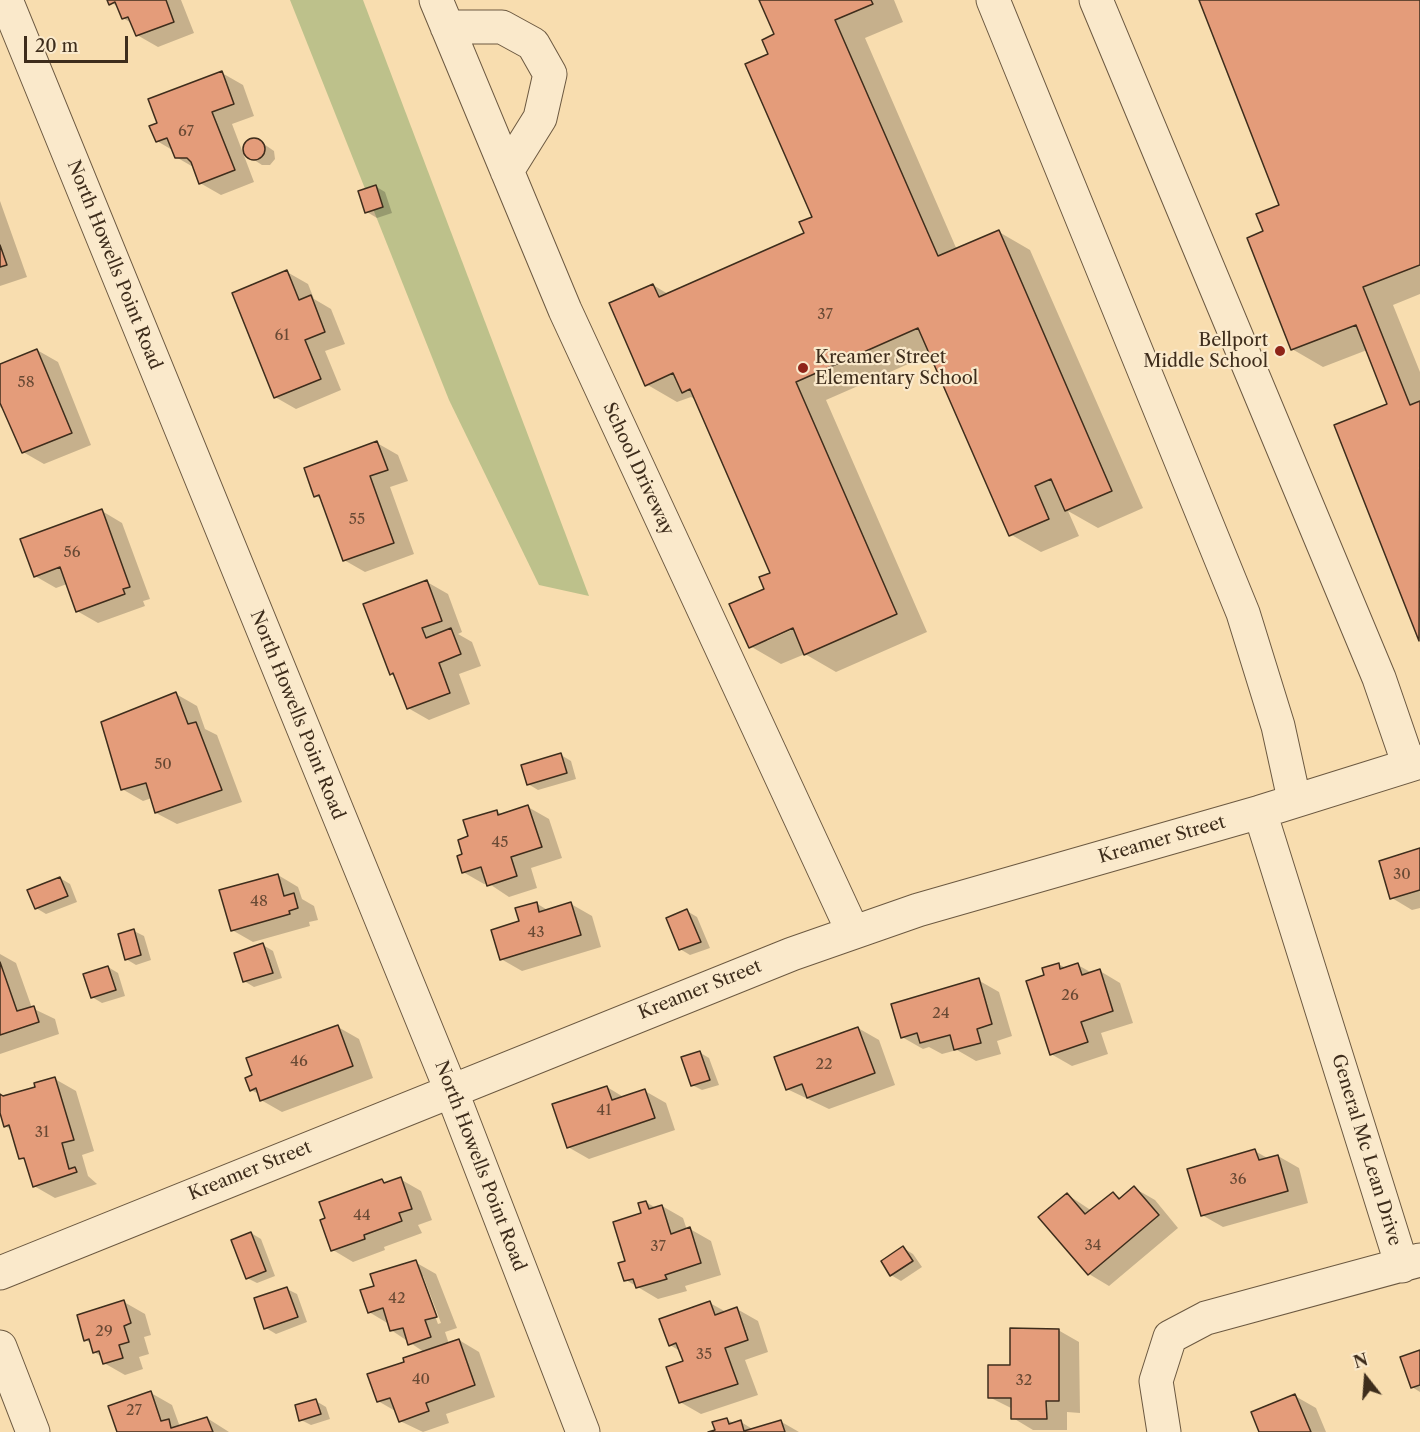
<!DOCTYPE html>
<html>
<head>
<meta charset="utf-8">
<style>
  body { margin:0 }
  #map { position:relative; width:1420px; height:1432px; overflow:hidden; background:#f8ddaf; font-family:"Libre Caslon Text",serif }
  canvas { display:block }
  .north { position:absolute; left:1336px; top:1348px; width:60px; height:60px; -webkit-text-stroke:4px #fae9cb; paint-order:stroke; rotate:343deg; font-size:16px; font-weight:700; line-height:24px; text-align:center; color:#3e2d1c }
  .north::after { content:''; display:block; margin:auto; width:21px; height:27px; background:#3e2d1c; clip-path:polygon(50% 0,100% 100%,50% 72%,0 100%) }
  .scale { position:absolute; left:24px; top:36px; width:104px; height:27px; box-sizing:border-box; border:3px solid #3e2d1c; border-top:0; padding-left:8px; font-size:18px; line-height:21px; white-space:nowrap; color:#3e2d1c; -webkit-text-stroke:4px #fae9cb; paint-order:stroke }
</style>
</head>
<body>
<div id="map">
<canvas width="1420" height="1432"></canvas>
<div class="north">N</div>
<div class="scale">20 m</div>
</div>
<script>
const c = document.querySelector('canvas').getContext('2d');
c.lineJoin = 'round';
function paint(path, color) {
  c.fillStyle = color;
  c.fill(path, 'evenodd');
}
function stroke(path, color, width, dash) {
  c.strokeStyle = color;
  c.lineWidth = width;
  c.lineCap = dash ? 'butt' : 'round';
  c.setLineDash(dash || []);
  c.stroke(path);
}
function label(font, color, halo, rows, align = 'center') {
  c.font = font + ' "Libre Caslon Text",serif';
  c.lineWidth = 4.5;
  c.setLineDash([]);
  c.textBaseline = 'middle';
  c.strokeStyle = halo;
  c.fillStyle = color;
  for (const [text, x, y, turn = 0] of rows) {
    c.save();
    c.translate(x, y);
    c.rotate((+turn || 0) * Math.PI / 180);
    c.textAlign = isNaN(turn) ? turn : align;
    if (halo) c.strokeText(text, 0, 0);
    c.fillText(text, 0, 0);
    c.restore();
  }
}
paint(new Path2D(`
  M290,0H363L589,596L539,585L449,400Z`), '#bdc18b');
paint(new Path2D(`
  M109,0H181L194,33L158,47L137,35L133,24L123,18L120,9Z
  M761,0H894L903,22L865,38L957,250L999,232L1030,250L1143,508L1098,528L1068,511L1079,536L1041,552L1010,534L931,354L826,400L927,632L836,672L805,654L781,664L750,646L772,573L696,400L691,397L677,402L646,384L653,285L668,294L806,234L814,217L770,55L776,35ZM799,624L800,626L767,641V638Z
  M1200,0H1420V294L1393,305L1420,372V640L1336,426L1389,405L1367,350L1323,367L1292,349L1265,232L1281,206Z
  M222,73L243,85L254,116L232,124L254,182L221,195L200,183L195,168L176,157L174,151L157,141L159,123Z
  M250,140H258L274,151L275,159L270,165H262L245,154V146Z
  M375,186L385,192L392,213L377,218L367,212Z
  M0,201L27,277L0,286Z
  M287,272L308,284L314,299L331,309L345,344L325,351L341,390L296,409L275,397Z
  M37,350L58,362L91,445L44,464L23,452L4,409L0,407V366Z
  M377,443L398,455L408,481L390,487L414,554L365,572L344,560L323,500L316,496Z
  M102,511L122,523L150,599L143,601L145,606L98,623L77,611L67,584L56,588L35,576Z
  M427,582L448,594L462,632L458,634L472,642L481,666L459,674L470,704L429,720L408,708L396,677L391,674Z
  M176,694L197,706L205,729L217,735L242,802L177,824L156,813L152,798L143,801L122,789Z
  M561,755L571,761L576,779L538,790L528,784Z
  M528,807L549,819L562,858L531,868L537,888L509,897L488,883L484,884L463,872L464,855L470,837L496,811L503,815Z
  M1420,850V908L1412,910L1392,898Z
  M278,875L298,887L302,899L314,906L318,920L309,922L310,926L253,942L232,930Z
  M60,878L70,884L77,902L46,914L36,908Z
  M536,903L549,911L571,904L592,916L601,947L522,971L501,959L521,922Z
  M687,911L697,917L710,948L690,955L680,949Z
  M134,931L144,936L151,960L136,965L126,959Z
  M263,945L273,951L282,978L254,987L244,981Z
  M0,954L16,963L32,1008L55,1019L59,1034L0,1054Z
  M1058,964L1066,968L1078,965L1092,973L1100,971L1120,983L1133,1023L1101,1033L1108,1054L1072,1066L1051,1054L1046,976Z
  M108,967L118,973L125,996L102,1003L92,997Z
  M978,980L999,992L1012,1036L997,1041L1001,1054L976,1061L957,1050L942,1054L929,1047L923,1049L902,1037Z
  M338,1027L359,1039L373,1078L282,1112L261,1100L259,1094L251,1090Z
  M858,1028L879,1040L895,1085L829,1109L787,1089Z
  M699,1052L709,1058L719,1085L702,1090L692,1085Z
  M55,1079L76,1091L94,1151L82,1155L88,1176L97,1184L55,1198L34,1186L27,1161L20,1158L12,1130L5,1126L0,1108V1096L37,1088Z
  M607,1087L625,1098L645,1091L666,1103L675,1130L589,1159L568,1147Z
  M1255,1151L1269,1159L1278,1156L1299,1168L1308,1203L1223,1227L1202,1215Z
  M400,1179L421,1191L432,1220L418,1225L422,1233L384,1247L385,1250L353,1262L333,1250L382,1181L387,1184Z
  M1134,1188L1155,1200L1178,1228L1109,1286L1089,1274L1068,1195L1092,1211L1113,1193L1122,1199Z
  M646,1202L656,1208L662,1206L683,1218L687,1230L690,1229L711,1241L721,1275L685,1286L687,1291L658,1299L626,1280L627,1262Z
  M251,1233L261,1239L275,1276L257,1283L247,1278Z
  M903,1248L913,1254L922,1267L901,1281L891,1275L883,1262Z
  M415,1262L436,1274L457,1328L445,1332L449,1344L459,1340L479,1352L495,1397L446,1414L449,1423L423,1432L400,1421L397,1412L378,1401L406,1363L424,1352L391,1330L389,1324L369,1312L376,1287ZM420,1276H423L441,1323L438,1324Z
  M287,1289L297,1294L307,1322L276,1334L266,1328Z
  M124,1302L145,1314L151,1335L144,1337L149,1354L139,1357L143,1369L125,1375L104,1363L102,1357L94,1352L91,1343L85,1340Z
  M710,1303L726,1312L737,1309L758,1321L768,1352L745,1360L758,1395L701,1414L680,1402L684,1362L680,1351L670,1345Z
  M1058,1330L1079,1342L1080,1413L1067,1412V1430H1033L1013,1418V1409L989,1397L1012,1366Z
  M1420,1351V1392L1412,1387Z
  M151,1393L172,1405L180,1427L207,1418L229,1432H119Z
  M1295,1396L1316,1408L1326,1432H1261Z
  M316,1401L326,1407L330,1419L311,1425L301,1420Z
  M726,1419L735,1424L741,1422L754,1430L780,1421L799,1432H712Z`), '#0003');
const building = new Path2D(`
  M107,0H166L174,22L136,36L128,17L122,19L115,2L109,5Z
  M759,0H871L873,4L835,20L938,256L999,230L1112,491L1065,511L1051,479L1035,486L1049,519L1009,536L918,328L796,382L897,614L804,655L793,628L749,648L729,604L764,589L759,577L770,573L690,389L682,393L673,373L645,386L609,303L653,284L659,297L804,233L799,222L812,217L745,64L768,54L762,40L774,34Z
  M1199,0H1420V265L1363,287L1410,405L1420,401L1419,641L1334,425L1387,404L1356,325L1291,350L1247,238L1263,231L1256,214L1279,205Z
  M222,71L234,104L212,112L235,170L199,184L191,162L187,158H175L167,138L156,142L149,126L157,123L148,99Z
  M243 149a11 11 0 1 1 22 0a11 11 0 1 1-22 0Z
  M376,185L383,207L365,213L358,191Z
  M0,245L7,265L0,267Z
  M287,270L299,300L311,295L325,332L305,340L321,379L274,398L232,293Z
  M37,349L72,433L22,453L0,403V364Z
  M377,441L388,470L370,476L394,543L343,561L319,495L314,497L304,468Z
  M102,509L130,587L123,589L125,594L76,612L60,567L34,577L20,539Z
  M427,580L442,621L422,628L426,638L451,628L461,654L439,663L450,693L407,709L393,673L390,675L363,604Z
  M176,692L188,724L196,722L222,790L155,813L146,783L121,790L101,722Z
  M561,753L567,773L527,785L521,765Z
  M528,805L542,847L511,857L517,876L487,886L481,867L462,873L457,856L462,854L458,840L468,836L463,820L497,810L498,815Z
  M1420,848V890L1390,899L1379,861Z
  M278,874L284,896L294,893L298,908L289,911L290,914L231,931L219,890Z
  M60,877L68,896L35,909L27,890Z
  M537,902L539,912L571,902L581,935L500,960L491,930L519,921L515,908Z
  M687,909L701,942L679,950L666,918Z
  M134,929L141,955L125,960L118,934Z
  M263,943L273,973L243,982L234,953Z
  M0,962L17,1011L34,1006L39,1022L0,1035Z
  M1059,963L1060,969L1078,963L1082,975L1100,969L1113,1011L1081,1022L1088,1042L1050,1055L1026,981L1044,975L1042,968Z
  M108,966L116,990L91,998L83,974Z
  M979,978L992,1024L977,1029L981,1043L954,1050L950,1035L920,1043L917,1033L901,1038L891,1004Z
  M338,1025L353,1066L260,1101L256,1088L250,1091L245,1078L252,1075L246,1058Z
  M858,1027L875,1073L807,1098L802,1084L786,1090L774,1057Z
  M700,1051L710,1080L691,1086L681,1057Z
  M55,1077L74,1140L62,1143L69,1169L75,1167L77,1172L33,1187L24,1158L19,1159L9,1125L4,1127L0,1113V1094L3,1096L35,1087L34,1083Z
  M607,1086L612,1100L645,1089L655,1118L567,1148L552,1104Z
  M1255,1149L1259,1160L1278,1155L1288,1191L1201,1216L1187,1169Z
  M401,1177L412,1209L399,1213L402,1221L364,1235L365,1239L331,1251L320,1220L325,1218L319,1202L382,1179L384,1183Z
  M1134,1186L1159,1215L1088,1275L1038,1217L1067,1193L1085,1214L1113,1192L1119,1199Z
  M646,1201L649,1209L662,1205L671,1234L690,1227L701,1263L665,1275L667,1279L636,1288L633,1279L624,1281L618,1263L625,1261L613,1222L641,1213L638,1203Z
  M251,1232L266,1271L246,1279L231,1240Z
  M903,1246L913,1261L890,1276L881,1261Z
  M416,1260L437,1317L425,1320L431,1337L408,1345L403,1328L390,1331L383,1308L368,1313L360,1290L374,1286L370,1274Z
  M287,1287L298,1317L264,1329L254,1298Z
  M124,1300L131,1323L124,1326L129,1342L119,1345L123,1358L103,1364L99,1351L93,1353L89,1339L84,1341L77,1315Z
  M710,1301L715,1315L737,1307L748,1340L725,1348L738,1384L679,1403L666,1367L683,1361L676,1343L669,1346L659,1319Z
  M1010,1328L1059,1329V1401H1046L1047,1419H1011V1398H988V1365H1010Z
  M459,1339L475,1385L426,1403L429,1411L399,1422L390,1398L377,1402L367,1374L404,1362L403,1358Z
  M1420,1350V1385L1411,1388L1400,1357Z
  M151,1391L161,1421L169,1419L171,1428L207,1417L213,1432H117L108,1406Z
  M1295,1394L1311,1432H1259L1251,1412Z
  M316,1399L321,1414L299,1421L295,1405Z
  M727,1418L729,1424L741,1420L744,1431L781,1420L785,1432H708L715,1430L712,1422Z`);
paint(building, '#e49c7a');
stroke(building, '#3e2d1c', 1.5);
const minor = new Path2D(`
  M6,0L451,1090L583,1432
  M436,0L565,310L853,932
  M993,0L1243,613L1278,726L1294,799
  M1096,0L1379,678L1409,765
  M447,27H502L533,44L550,74L540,118L507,171
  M1260,812L1402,1266
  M0,1273L792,954L918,910L1260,812L1420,762
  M0,1347L33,1432
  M1164,1432L1156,1381L1170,1337L1206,1318L1420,1260`);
stroke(minor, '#6c5941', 35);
stroke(minor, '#fae9cb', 33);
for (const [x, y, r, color] of [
  [1280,351,6,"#8f2418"],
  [803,368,6,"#8f2418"]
]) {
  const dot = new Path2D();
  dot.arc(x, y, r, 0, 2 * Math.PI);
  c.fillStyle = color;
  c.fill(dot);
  stroke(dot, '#fae9cb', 2);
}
label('15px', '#684934', null, [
  ["67",186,132],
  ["37",825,315],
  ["61",282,336],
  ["58",26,383],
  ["55",357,520],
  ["56",72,553],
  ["50",163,765],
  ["45",500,843],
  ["30",1402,875],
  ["48",259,902],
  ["43",536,933],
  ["26",1070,996],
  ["24",941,1014],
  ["46",299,1062],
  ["22",824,1065],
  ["41",604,1111],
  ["31",42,1133],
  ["36",1238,1180],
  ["44",362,1216],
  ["34",1093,1246],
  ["37",658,1247],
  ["42",397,1299],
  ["29",104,1332],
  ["35",704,1355],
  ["40",421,1380],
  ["32",1024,1381],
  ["27",134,1411]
]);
label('18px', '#3e2d1c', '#fae9cb', [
  ["North Howells Point Road",114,265,68],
  ["School Driveway",638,469,65],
  ["North Howells Point Road",297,715,68],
  ["Kreamer Street",1162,840,-16],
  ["Kreamer Street",700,990,-22],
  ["General Mc Lean Drive",1366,1150,73],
  ["North Howells Point Road",480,1166,69],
  ["Kreamer Street",250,1171,-22]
]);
label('18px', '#3e2d1c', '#fae9cb', [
  ["Bellport",1268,341],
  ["Middle School",1268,362],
  ["Kreamer Street",815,358,"left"],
  ["Elementary School",815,379,"left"]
], 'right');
</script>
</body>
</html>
